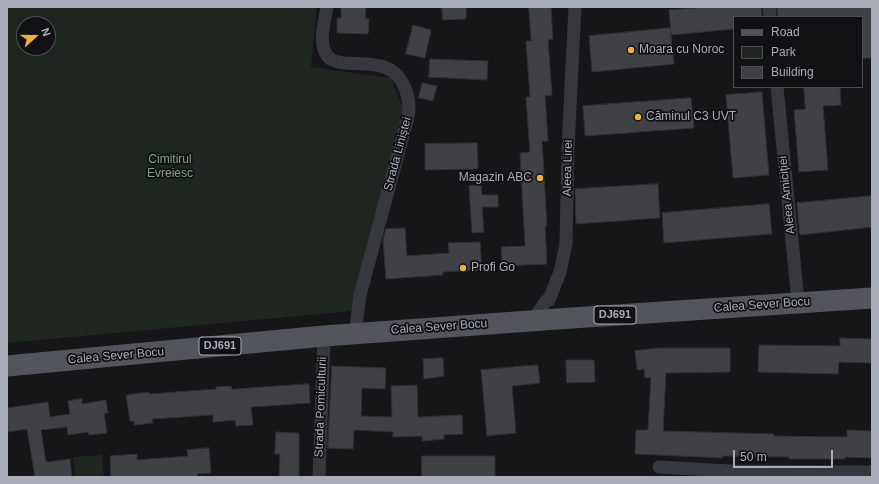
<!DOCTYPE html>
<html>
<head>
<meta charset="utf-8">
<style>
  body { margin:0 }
  #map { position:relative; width:879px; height:484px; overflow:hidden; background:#161618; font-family:Arial,sans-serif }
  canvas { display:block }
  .frame { position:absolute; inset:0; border:8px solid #a8adb8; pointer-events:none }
  .legend { position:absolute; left:733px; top:16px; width:130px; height:72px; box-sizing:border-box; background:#111113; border:1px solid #4d4f55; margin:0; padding:5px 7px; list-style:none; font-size:12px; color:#a8adb8 }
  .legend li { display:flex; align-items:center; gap:8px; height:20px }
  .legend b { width:20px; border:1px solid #4d4f55 }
  .north { position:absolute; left:16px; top:16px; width:40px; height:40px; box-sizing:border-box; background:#111113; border:1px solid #4d4f55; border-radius:50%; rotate:69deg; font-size:11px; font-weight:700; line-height:16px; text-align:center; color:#a8adb8 }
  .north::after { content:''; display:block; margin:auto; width:14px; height:18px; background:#f2b134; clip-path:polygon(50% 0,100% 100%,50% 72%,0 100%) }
  .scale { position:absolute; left:733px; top:450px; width:100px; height:18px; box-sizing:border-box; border:2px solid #a8adb8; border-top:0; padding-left:5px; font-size:12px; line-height:14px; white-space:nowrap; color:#a8adb8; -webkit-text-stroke:3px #111113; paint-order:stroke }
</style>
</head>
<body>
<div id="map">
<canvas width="879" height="484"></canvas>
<div class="frame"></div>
<ul class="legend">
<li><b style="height:5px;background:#53555c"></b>Road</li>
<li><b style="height:11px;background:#1e261f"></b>Park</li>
<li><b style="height:11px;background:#404145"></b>Building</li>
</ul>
<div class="north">N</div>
<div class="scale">50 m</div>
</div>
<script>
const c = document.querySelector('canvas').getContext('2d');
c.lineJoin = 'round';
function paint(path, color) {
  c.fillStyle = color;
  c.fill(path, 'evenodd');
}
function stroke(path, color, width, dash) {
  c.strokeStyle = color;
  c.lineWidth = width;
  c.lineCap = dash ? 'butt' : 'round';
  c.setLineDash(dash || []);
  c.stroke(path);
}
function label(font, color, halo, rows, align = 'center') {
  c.font = font + ' Arial,sans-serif';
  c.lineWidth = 3.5;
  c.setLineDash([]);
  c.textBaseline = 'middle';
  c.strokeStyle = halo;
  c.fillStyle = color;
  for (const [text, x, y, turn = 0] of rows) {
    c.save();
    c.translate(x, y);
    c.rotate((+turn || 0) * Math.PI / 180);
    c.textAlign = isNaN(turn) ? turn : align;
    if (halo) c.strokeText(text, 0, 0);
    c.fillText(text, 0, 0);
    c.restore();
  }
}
paint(new Path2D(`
  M7,7H317L311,67L391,78L404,111L352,311L7,343ZM24,24H48V48H24Z
  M102,455L104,477H75L73,457Z`), '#1e261f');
const building = new Path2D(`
  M341,7H366L365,19H369L368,34L337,33V18H341Z
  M442,7H466V19L443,20Z
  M529,7H551L553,39L548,40L552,95L545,96L548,141H542L547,226H545L547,264L502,266L501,247L525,246L520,153L530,152L526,97H530L526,41H531Z
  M709,7H761L762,17H734V29L671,35L669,10Z
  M777,7H872V58H862V17H778Z
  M413,25L431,30L425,58L406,54Z
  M670,28L674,64L592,72L589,36Z
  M430,59L488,61L487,80L429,77Z
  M422,83L437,86L433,101L419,98Z
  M804,87H840L841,105L823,106L828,170L799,172L794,110L805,109Z
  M762,92L769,175L733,178L726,95Z
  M691,98L694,128L585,136L583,106Z
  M477,143L478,169L425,170V144Z
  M658,184L660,218L576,224L575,189Z
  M481,185L482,195H498V207H482L484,232L472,233L469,186Z
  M872,196V227L800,235L797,203Z
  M769,204L772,234L664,243L662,213Z
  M405,228L407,256L449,253L448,243L480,242L482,270L443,272V275L386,279L383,240L386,229Z
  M840,338L872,339V363L839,362L838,374L758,372L759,345L840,346Z
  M657,348H730V372L666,373L663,431L774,434V436L847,437V430L872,431V458L845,457V459H789V457L723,456V458L635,454L636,430H648L651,377L645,378L644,369L637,370L635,351Z
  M443,358L444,376L424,379L423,359Z
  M566,360H594L595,382L567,383Z
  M538,365L540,383L512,386L516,433L487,436L481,370Z
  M332,366L386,368L385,389L362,388L361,416L392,417L391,386L417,385L418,417L462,415L463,434L444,435V439L422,441V436L393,437V432L354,430L353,449L328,448Z
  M309,384L310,403L251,407L253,425L236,426L235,420L213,422V415L152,419L153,423L134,425V421H130L126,395L149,392V394L216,389V387L231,386L232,389Z
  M82,399V404L106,400L108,413H104L107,433L89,435L88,432L68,435L67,427L41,430L46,462L70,459L72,477H35L27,429L8,432L7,408L48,402L50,417L70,414L68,401Z
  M276,432L299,433V477H279L280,454H275Z
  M209,448L211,473L197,474V477H111L110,456L137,454V460L188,456L187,450Z
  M422,456H495V477H422Z`);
paint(building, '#404145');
stroke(building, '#303034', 1);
stroke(new Path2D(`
  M327,7C325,20 319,39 325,52C335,77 388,46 405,88C409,98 410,107 408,117L360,295L355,334
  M769,7L770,17
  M777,87L798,302
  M533,320L546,301L549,300L560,272L566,244L568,147L575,7
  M659,467L730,471L872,472
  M319,477L324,336`), '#37383d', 13);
stroke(new Path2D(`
  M7,366L324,336L557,319L872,298`), '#53555c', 21);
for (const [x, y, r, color] of [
  [631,50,4,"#f2b134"],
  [638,117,4,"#f2b134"],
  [540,178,4,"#f2b134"],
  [463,268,4,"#f2b134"]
]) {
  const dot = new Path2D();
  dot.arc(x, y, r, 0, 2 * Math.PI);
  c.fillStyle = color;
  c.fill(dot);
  stroke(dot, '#111113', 1.5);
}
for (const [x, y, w] of [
  [615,315,42],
  [220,346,42]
]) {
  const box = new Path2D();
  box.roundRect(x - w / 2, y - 9, w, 18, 3);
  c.fillStyle = '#111113';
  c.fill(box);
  stroke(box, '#a8adb8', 1);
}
label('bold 11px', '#a8adb8', null, [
  ["DJ691",615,315],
  ["DJ691",220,346]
]);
label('12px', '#a8adb8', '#111113', [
  ["Moara cu Noroc",639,50],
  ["Căminul C3 UVT",646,117],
  ["Magazin ABC",532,178,"right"],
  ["Profi Go",471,268]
], 'left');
label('12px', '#a8adb8', '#111113', [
  ["Strada Liniștei",398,154,-75],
  ["Aleea Lirei",568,168,-89],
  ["Aleea Amiciției",787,195,-96],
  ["Calea Sever Bocu",762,305,-4],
  ["Calea Sever Bocu",439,327,-4],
  ["Calea Sever Bocu",116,356,-5],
  ["Strada Pomiculturii",321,407,-88]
]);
label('12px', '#7fa381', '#111113', [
  ["Cimitirul",170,160],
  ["Evreiesc",170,174]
]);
</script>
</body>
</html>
